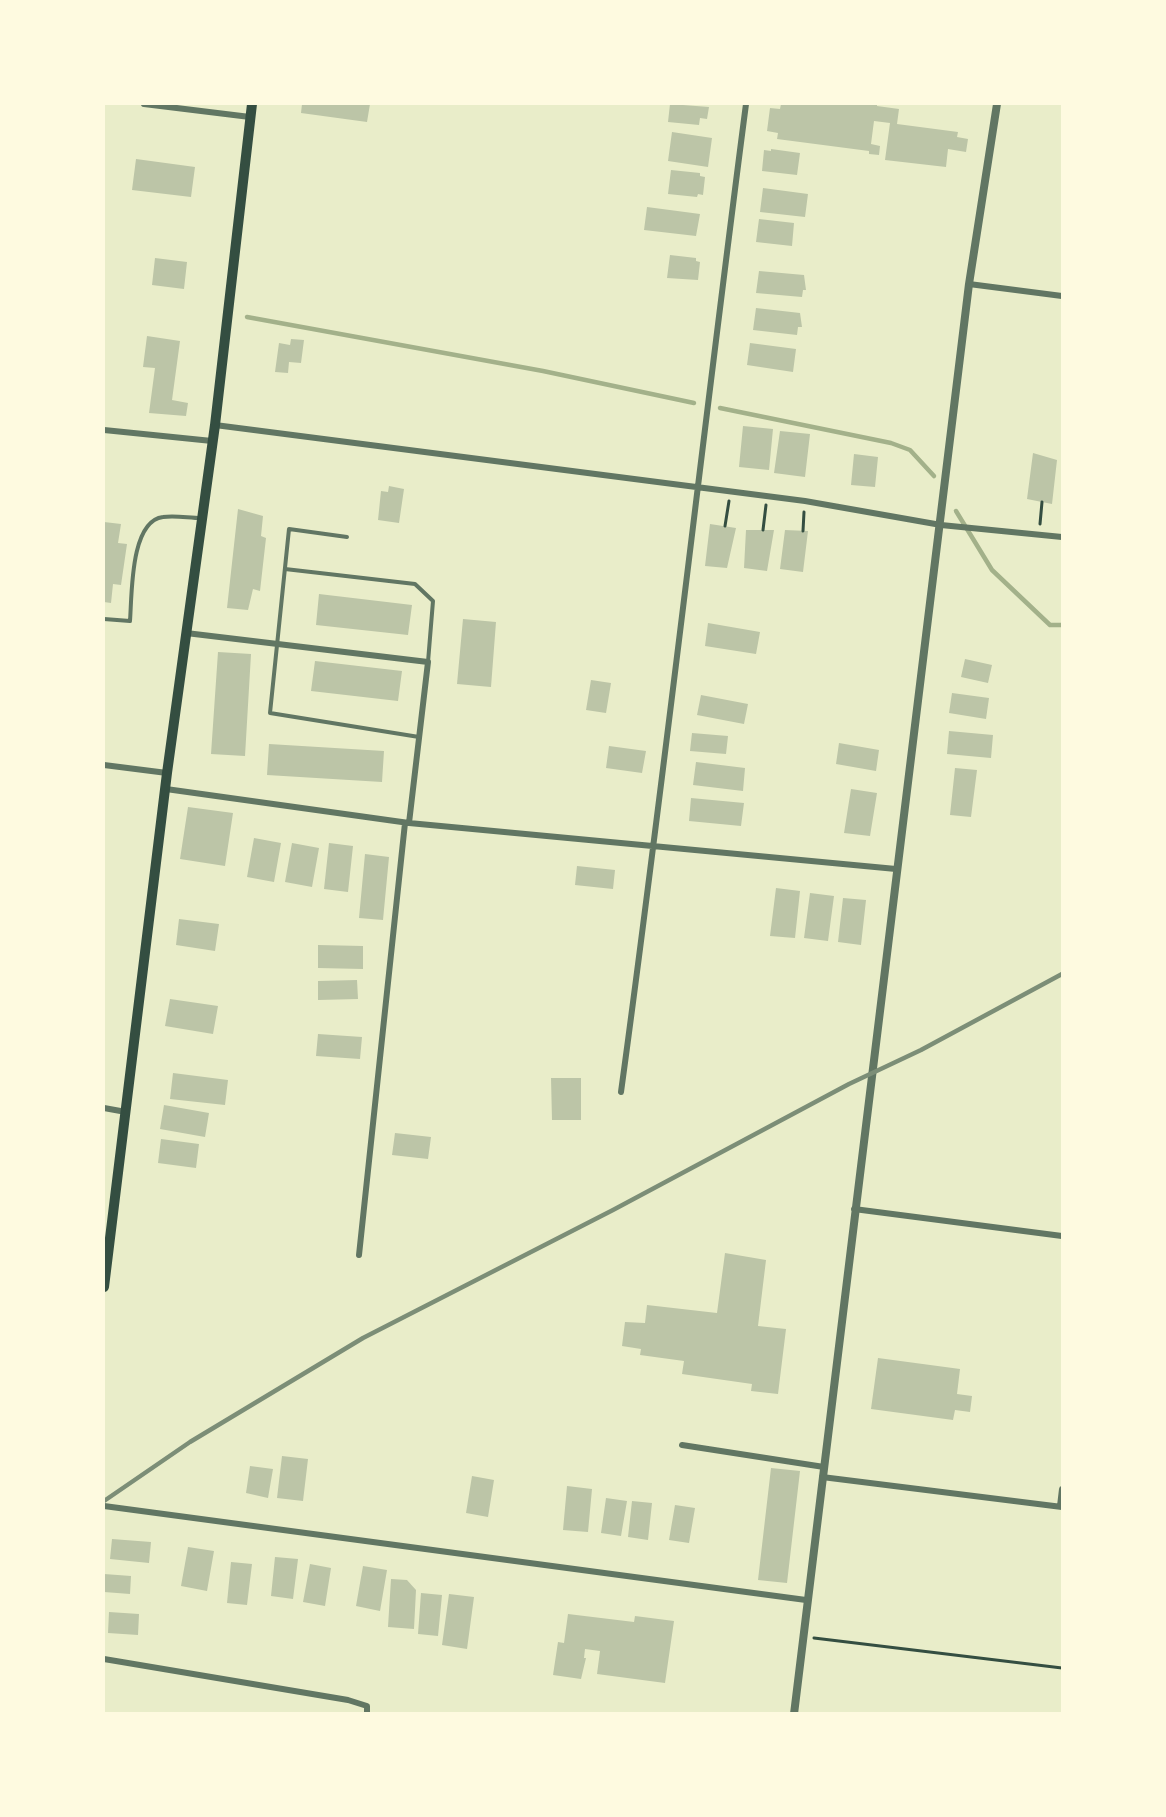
<!DOCTYPE html>
<html>
<head>
<meta charset="utf-8">
<style>
  body { margin:0 }
  #map { position:relative; width:1166px; height:1817px; overflow:hidden; background:#e9edc9; font-family:Arial,sans-serif }
  canvas { display:block }
  .frame { position:absolute; inset:0; border:105px solid #fefae0; pointer-events:none }
</style>
</head>
<body>
<div id="map">
<canvas width="1166" height="1817"></canvas>
<div class="frame"></div>
</div>
<script>
const c = document.querySelector('canvas').getContext('2d');
c.lineJoin = 'round';
function stroke(path, color, width, dash) {
  c.strokeStyle = color;
  c.lineWidth = width;
  c.lineCap = dash ? 'butt' : 'round';
  c.setLineDash(dash || []);
  c.stroke(path);
}
function paint(path, color) {
  c.fillStyle = color;
  c.fill(path, 'evenodd');
}
stroke(new Path2D(`
  M247,317L543,371L694,403
  M720,408L891,443L910,450L934,476
  M956,511L992,570L1050,625H1062`), '#a3b18a', 4.5);
paint(new Path2D(`
  M302,104H370L367,122L301,113Z
  M670,104L709,107L707,119L700,118L699,125L668,122Z
  M781,104H877V106L899,109L897,124L958,132L957,137L968,139L966,152L948,149L946,167L885,160L890,123L874,121L871,144L880,146L879,155L869,154V151L777,139L778,133L767,131L770,108L780,109Z
  M672,132L712,138L708,167L668,161Z
  M771,149L800,153L797,175L762,171L764,150L771,151Z
  M136,159L195,167L191,197L132,190Z
  M671,170L700,173V176L705,177L703,195L698,194L697,197L668,194Z
  M763,188L808,194L805,217L760,212Z
  M647,207L700,214L696,236L644,230Z
  M759,219L794,223L792,246L756,242Z
  M670,255L696,258V261L700,262L698,280L667,278Z
  M155,258L187,262L184,289L152,285Z
  M759,271L804,275L806,290H803L802,297L756,293Z
  M756,308L800,313L802,327H798L797,335L753,330Z
  M147,336L180,341L172,400L188,403L186,416L149,413L155,368L143,367Z
  M291,339L304,340L301,363L289,362L288,373L275,372L279,343L290,345Z
  M750,343L796,349L793,372L747,365Z
  M743,426L773,429L769,470L739,467Z
  M780,431L810,434L805,477L774,473Z
  M1033,453L1057,460L1052,504L1027,499Z
  M854,454L878,457L875,487L851,485Z
  M389,486L404,489L399,523L378,520L381,491L388,492Z
  M238,509L263,516L261,536L266,538L260,591L253,589L248,610L227,608Z
  M104,522L121,524L118,543L127,544L121,585L113,584L111,603L104,602Z
  M710,524L736,528L727,568L705,566Z
  M746,530H774L767,571L744,568Z
  M785,530L808,531L803,572L780,569Z
  M319,594L412,605L408,635L316,625Z
  M463,619L496,622L491,687L457,684Z
  M708,623L760,632L756,654L705,646Z
  M218,652L251,654L245,756L211,754Z
  M965,659L992,665L988,683L961,677Z
  M315,661L402,671L398,701L311,691Z
  M591,680L611,683L606,713L586,710Z
  M952,693L989,698L986,719L949,713Z
  M701,695L748,704L744,724L697,715Z
  M949,731L993,735L991,758L947,754Z
  M692,733L728,736L726,754L690,751Z
  M839,743L879,750L876,771L836,764Z
  M269,744L384,751L382,782L267,775Z
  M609,746L646,751L642,773L606,768Z
  M696,762L745,768L743,791L693,785Z
  M955,768L977,770L971,817L950,815Z
  M851,789L877,793L870,836L844,833Z
  M691,798L744,803L741,826L689,821Z
  M188,807L233,813L225,866L180,859Z
  M254,838L281,843L274,882L247,877Z
  M292,843L319,848L312,887L285,882Z
  M329,843L353,846L348,892L324,889Z
  M365,854L389,857L383,920L359,918Z
  M577,866L615,870L613,889L575,885Z
  M776,888L800,891L795,938L770,936Z
  M810,893L834,896L828,941L804,938Z
  M843,898L866,900L861,945L838,942Z
  M179,919L219,924L215,951L176,945Z
  M318,945L363,946V969L318,968Z
  M357,980L358,999L318,1000V981Z
  M170,999L218,1006L213,1034L165,1026Z
  M318,1034L362,1037L360,1059L316,1056Z
  M173,1073L228,1080L225,1105L170,1099Z
  M551,1078H581V1120H552Z
  M164,1105L209,1113L205,1137L160,1129Z
  M395,1133L431,1137L428,1159L392,1155Z
  M161,1139L199,1144L196,1168L158,1163Z
  M725,1253L766,1260L758,1326L786,1329L778,1394L751,1391L752,1384L682,1374L684,1361L640,1355L641,1349L622,1346L625,1322L645,1323L647,1305L717,1313Z
  M878,1358L960,1369L957,1394L972,1396L970,1412L955,1410L953,1420L871,1409Z
  M282,1456L308,1459L303,1501L277,1498Z
  M250,1466L273,1469L268,1498L246,1493Z
  M771,1468L800,1471L787,1583L758,1580Z
  M472,1476L494,1480L488,1517L466,1513Z
  M567,1486L592,1489L588,1532L563,1530Z
  M606,1498L627,1501L621,1536L601,1533Z
  M632,1501L652,1503L648,1540L628,1537Z
  M675,1505L695,1508L689,1543L669,1540Z
  M112,1539L151,1542L149,1563L110,1559Z
  M188,1547L214,1551L207,1591L181,1586Z
  M275,1557L298,1559L293,1599L271,1596Z
  M231,1562L252,1564L247,1605L227,1603Z
  M310,1564L331,1568L325,1606L303,1602Z
  M363,1566L387,1570L380,1611L356,1606Z
  M104,1574L131,1576L130,1594L104,1592Z
  M391,1579L407,1580L416,1590L414,1629L388,1627Z
  M421,1593L442,1595L438,1636L418,1634Z
  M449,1594L474,1597L467,1649L442,1645Z
  M109,1612L139,1614L138,1635L108,1633Z
  M568,1614L634,1622L635,1616L674,1621L665,1683L597,1674L600,1651L585,1649L584,1658H586L581,1679L553,1675L558,1642L564,1643Z`), '#bcc5a7');
stroke(new Path2D(`
  M1040,524L1042,502
  M725,526L729,501
  M763,530L766,505
  M803,531L804,512
  M814,1638L1062,1668`), '#344e41', 3);
stroke(new Path2D(`
  M347,537L289,529L270,713L419,737
  M285,569L415,584L433,601L428,662
  M104,619L130,621C132,595 130,521 163,517C175,515 189,518 201,518`), '#617663', 4);
stroke(new Path2D(`
  M144,104L250,117
  M969,284L1062,296
  M215,425L805,501L941,525L1062,537
  M104,430L212,441
  M186,633L428,662L409,823
  M104,765L167,773
  M166,789L409,823L896,869
  M621,1092C666,763 703,433 746,104
  M104,1108L126,1112
  M854,1209L1062,1236
  M359,1255L405,823
  M682,1445L824,1467
  M822,1477L1062,1507
  M104,1506L806,1600
  M1060,1506L1062,1489
  M104,1659L348,1700L367,1706V1714`), '#617663', 6);
stroke(new Path2D(`
  M794,1714L969,284L997,104`), '#617663', 8);
stroke(new Path2D(`
  M104,1287L167,773L215,425L252,104`), '#344e41', 10);
stroke(new Path2D(`
  M104,1501L190,1442L363,1338L613,1210L849,1084L921,1050L1062,974`), '#7c8e77', 4.5);
</script>
</body>
</html>
